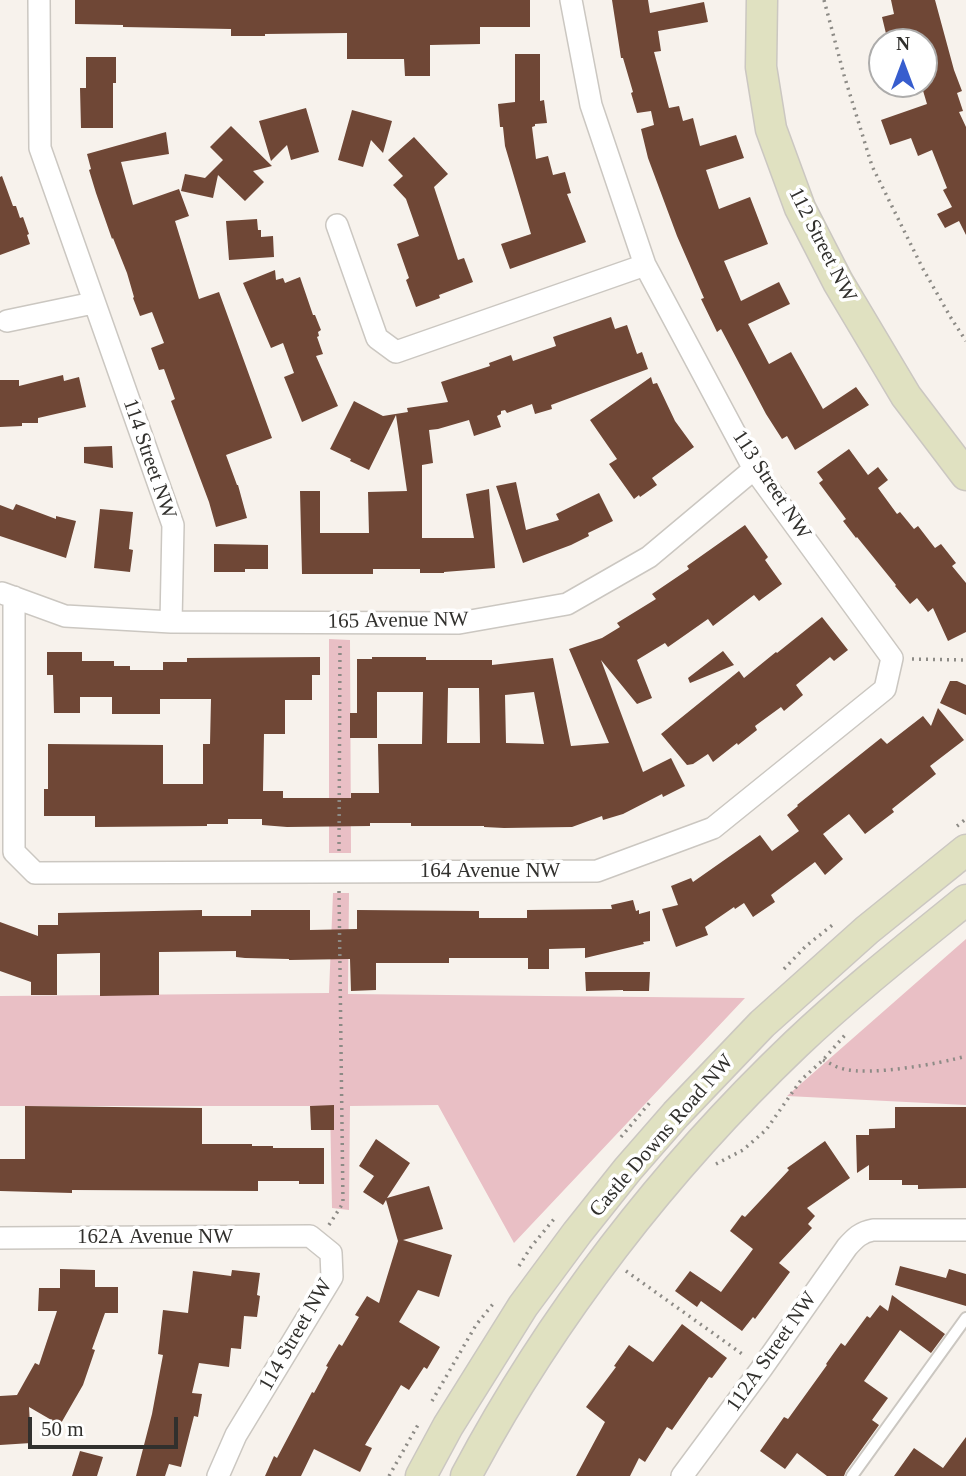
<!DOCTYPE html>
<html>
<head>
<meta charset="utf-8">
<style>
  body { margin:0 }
  #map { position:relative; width:966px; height:1476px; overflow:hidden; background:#f7f2ec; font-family:"Times New Roman",serif }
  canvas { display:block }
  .north { position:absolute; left:868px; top:28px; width:70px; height:70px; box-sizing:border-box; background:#fff; border:2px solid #adacab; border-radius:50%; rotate:0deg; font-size:19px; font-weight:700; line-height:28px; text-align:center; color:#31302d }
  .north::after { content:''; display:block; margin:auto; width:24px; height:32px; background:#375dce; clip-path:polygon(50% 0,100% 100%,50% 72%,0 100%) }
  .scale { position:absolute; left:28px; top:1417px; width:150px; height:32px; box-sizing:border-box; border:4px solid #31302d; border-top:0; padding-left:9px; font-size:21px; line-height:24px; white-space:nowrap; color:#31302d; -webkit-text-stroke:5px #fff; paint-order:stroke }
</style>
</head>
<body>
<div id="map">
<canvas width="966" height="1476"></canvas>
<div class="north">N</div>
<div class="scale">50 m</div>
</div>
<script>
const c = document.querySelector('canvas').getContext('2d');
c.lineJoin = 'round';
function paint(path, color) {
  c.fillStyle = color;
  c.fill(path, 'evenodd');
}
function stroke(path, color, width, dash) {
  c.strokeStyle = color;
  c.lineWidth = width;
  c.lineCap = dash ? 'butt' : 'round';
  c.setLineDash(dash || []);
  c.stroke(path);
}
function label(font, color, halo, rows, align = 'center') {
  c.font = font + ' "Times New Roman",serif';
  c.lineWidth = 7;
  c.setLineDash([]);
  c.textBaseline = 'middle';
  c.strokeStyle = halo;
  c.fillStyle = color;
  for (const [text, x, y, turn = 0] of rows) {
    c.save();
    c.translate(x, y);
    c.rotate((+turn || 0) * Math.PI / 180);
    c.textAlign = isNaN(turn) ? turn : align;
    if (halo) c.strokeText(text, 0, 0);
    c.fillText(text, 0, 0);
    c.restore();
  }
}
paint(new Path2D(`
  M329,639L350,640L351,853H329Z
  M333,893H349L348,994L745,998L514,1243L438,1105L350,1106L349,1210L332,1208L330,1106H0V996L329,993Z
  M966,939V1105L787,1096Z`), '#e9bfc5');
paint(new Path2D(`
  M75,0H530V27H480V44L430,45V76H405L404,59H347V33L265,34V36H231V29L123,27V25L75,24Z
  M612,0H648L650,13L704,2L708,22L658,31L661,51L654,52L669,108L679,106L683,121L693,118L700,146L736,135L744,158L706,170L719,209L750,197L768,244L724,261L741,301L779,282L790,304L748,324L769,364L791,352L823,409L856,387L869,405L795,450L787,436L782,439L766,414L721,329L717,332L701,299L704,298L677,236L648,158L641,129L654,125L651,111L637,113L631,93L633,92L623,58H621Z
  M891,0H935L954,70L962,91L957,93L963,111L959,112L966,127V235L959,221L945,228L937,214L952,207L943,190L947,188L932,150L918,156L911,138L890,145L881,120L927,104L921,84H924V42H888L882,17L894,14Z
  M515,54H540V101L544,100L547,123L535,124V126L532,127L536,159L548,156L553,175L565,172L571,193L567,194L586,242L510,269L501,244L531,234L505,146L503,127H500L498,104L515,102Z
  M86,57H116V83H113V128H81L80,88H86Z
  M306,108L319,152L291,160L287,145L271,161L259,121Z
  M352,110L392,121L383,153L371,140L363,167L338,160Z
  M231,126L272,166L253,171L264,182L245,201L218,175L213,198L181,191L185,174L205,178L223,160L210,147Z
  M166,132L169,154L121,162L133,205L179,189L189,216L175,221L199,299L219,292L272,438L226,455L237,485H238L247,518L216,527L209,502L171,401L175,399L164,369L159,370L151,348L164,343L152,312L140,316L133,298L134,297L127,273L113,238L112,239L96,193L89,170L91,169L87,154Z
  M414,137L448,174L434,187L458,260L464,258L473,282L439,295L440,298L416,307L406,280L409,278L397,244L419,236L406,199L393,185L403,176L388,160Z
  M2,176L13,206H16L20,218L23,217L29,234L27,235L30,244L0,255V177Z
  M257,219L258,230H261V237L273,236L274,257L229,260L226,221Z
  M275,270L276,280L283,278L285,283L300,277L313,315H315L321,330L318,332L319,336L317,337L323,354L316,356L338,406L302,422L284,377L294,373L283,343L271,348L243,283Z
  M611,317L615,329L627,325L637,354L642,352L648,369L551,405L552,409L535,414L532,404L507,413L505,410L501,411V414L497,416L501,427L474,436L469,420L438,429L429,430L433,463L422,465V538H474L466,494L489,489L495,568L444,572V573H420V569H373V574H302L300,491H320V533H369L368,492L407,491L396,415L369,470L350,461L351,459L330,449L354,401L383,416L408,412L407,408L448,402L441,382L490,366L489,363L511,355L513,361L556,346L553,337Z
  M63,375L64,381L79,377L86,407L38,418V423H22V426L0,427V380H19V386Z
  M651,377L653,384L657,383L675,421L694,447L652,478L657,485L640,497L639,495L634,499L609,464L617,459L590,420Z
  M112,446L113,468L84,463V447Z
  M849,449L868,475L878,467L888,480L878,488L897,514L900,512L914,529L918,526L935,548L941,544L956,563L952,566L966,583V632L948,641L933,608L928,612L917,598L910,604L895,586L896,585L857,537L856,538L843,521L846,519L819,483L823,480L817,472Z
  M516,482L526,530L559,520L556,514L599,493L613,521L588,533L589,536L571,545L523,563L496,486Z
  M16,504L56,519V516L76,521L66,558L0,536V505L13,510Z
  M100,509L133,512L129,549L133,550L130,572L94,568Z
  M745,525L768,557L765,560L782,584L759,601L754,595L713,626L708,619L668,647L665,643L637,660L652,698L637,704L601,660L643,772L671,758L685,786L663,797L662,794L623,814L603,820L602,816L572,827L504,828L484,827V826H411V823H370V826L287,827L262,825V819H228V824H207V826L95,827V816H44V789H48V744L163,745V784H203V744H210L211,699H160V714H112V697H80V713H54L53,675H47V652H82V661H114V666H130V670H163V662H187V658L320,657V675H312V700H285V734H264L263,791H283V798H351V793H379L378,744H422L423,692H377V738H350V713H357V659H372V657H426V660H492V665L553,658L571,746L609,743L569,649L602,638L620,627L617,623L656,599L652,594L689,569L687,566ZM448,688H479L480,743H447ZM534,692L544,744L506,743L505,695Z
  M214,544L268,545V569H245V572H214Z
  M822,617L848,650L834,661L830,657L796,685L803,695L784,711L781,707L755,726L757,730L738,745L737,743L713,762L708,754L693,764L687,765L661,734L739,671L744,678L776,652L777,653Z
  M723,651L734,665L690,683L688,678Z
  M950,681H957L966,685V715L940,703Z
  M938,708L964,740L930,766L936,774L892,809L894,812L865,834L849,814L823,834L843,859L825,875L815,862L771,895L775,902L753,917L744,903L735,909L734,907L705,927L708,935L676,947L662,909L678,905L671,886L691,878L693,882L760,835L772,851L799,831L787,815L798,806L797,805L881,738L887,744L923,716L931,726Z
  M633,900L636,911L639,910V914L650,911V941L643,942L644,944L585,958V948L549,949V969H528V958H449V963H376V990L351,991L350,959L289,960V959L245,958L236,957V951L159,952V995L100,996V953L57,954V995H31V982L0,971V922L38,936V925H58V913L202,910V916H251V910H310V930L357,929V910L479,911V918H527V910L612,909L611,905Z
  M585,972H650L649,991H623V990L586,991Z
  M334,1105V1130H311L310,1106Z
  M25,1106L202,1108V1144H252V1146H273V1148H324V1184H299V1181H258V1191L72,1190V1193L0,1191V1159H25Z
  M895,1107H966V1188L918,1189V1185H902V1180H869V1165L857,1173L856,1135H869V1129L895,1128Z
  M376,1139L410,1163L387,1198L429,1186L443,1229L403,1240L452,1255L439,1297L418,1290L399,1322L440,1347L427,1369L424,1367L409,1390L401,1385L365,1445L372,1448L360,1472L314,1449L301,1476H265L274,1456L277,1458L312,1392L314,1393L328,1367L326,1366L339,1344L342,1346L359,1317L355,1315L367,1296L379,1303L398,1241L386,1200L383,1205L363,1192L374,1176L359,1166Z
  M825,1141L850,1178L807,1208L815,1216L808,1224L812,1228L779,1263L790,1272L755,1319L753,1317L742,1331L701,1301L697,1307L675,1291L690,1271L721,1292L753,1249L730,1231L742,1215L745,1217L789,1170L787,1168Z
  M900,1266L946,1278L949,1269L966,1274V1306L895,1285Z
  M60,1269L95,1270V1287H118V1313H105L92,1349L95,1350L83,1385L60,1425L29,1407L31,1443L0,1445V1396L17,1395L35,1363L39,1365L57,1311H38L39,1288H60Z
  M232,1270L260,1273L257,1295L260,1296L257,1317L244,1316L241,1349L231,1348L229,1367L199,1363L192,1393L202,1394L198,1417L194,1416L181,1467L169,1464L165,1476H136L152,1414L163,1355L158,1354L163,1310L188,1313L193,1271L231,1276Z
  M892,1295L945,1334L931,1353L900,1330L864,1381L888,1398L872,1420L879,1425L846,1471L844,1476H827L797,1453L785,1469L760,1451L784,1417L788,1419L827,1365L826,1364L841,1343L845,1346L867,1316L870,1318L880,1305L888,1311Z
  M682,1324L727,1358L712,1378L709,1377L672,1430L667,1427L645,1462L639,1458L630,1476H576L605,1422L586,1407L616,1367L614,1366L629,1345L653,1362Z
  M966,1437V1476H894L914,1448L943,1468Z
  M80,1451L103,1457L97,1476H72Z`), '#6f4736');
const lane = new Path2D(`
  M852,1476L966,1318`);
const street = new Path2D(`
  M39,0L40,148L173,525L171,622
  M337,225L377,338L396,352L645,265
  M7,321L93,303
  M2,593L65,616L171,622L459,623L567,604L649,557L754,469
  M14,597V852L35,873L597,871L713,828L885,689L892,658L754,469L645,265L591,105L571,0
  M0,1238L310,1236L331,1253L332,1277L236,1435L218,1476
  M682,1476L762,1368L847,1247C855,1238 861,1232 873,1230H966`);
const secondary = new Path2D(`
  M762,0L761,67L771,129L800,208L838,282L906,396L966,475
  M421,1476L448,1426L523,1306L577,1233L628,1169L676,1114L762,1024L867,930L966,850
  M466,1476C551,1316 665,1169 796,1044C850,993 908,947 966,900`);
stroke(lane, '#cbc7c1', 14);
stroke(street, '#cbc7c1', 24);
stroke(secondary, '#cbc7c1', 33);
stroke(new Path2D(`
  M824,0L844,75L872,166L922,267L951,318L966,341
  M912,659L966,660
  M957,826L966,819
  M339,851L340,642
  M784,969L806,946L835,923
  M823,1060C830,1063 837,1068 844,1069C870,1076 939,1064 966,1056
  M621,1137L652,1100
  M716,1164L743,1150L766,1130L801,1080L823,1060L845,1035
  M329,1225L343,1203L339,891
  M519,1266L531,1247L554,1219
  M626,1271L745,1356
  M432,1401L476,1325L493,1304
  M389,1476L419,1423`), '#8d8b86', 3.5, [2, 5]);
stroke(lane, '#fff', 10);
stroke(street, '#fff', 21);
stroke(secondary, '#e0e1c1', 30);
label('21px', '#31302d', '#fff', [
  ["112 Street NW",822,245,63],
  ["114 Street NW",149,459,71],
  ["113 Street NW",771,485,57],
  ["165 Avenue NW",398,621,-1],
  ["164 Avenue NW",490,871],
  ["Castle Downs Road NW",662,1136,-49],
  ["162A Avenue NW",155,1237],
  ["114 Street NW",296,1335,-60],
  ["112A Street NW",772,1352,-55]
]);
</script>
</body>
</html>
